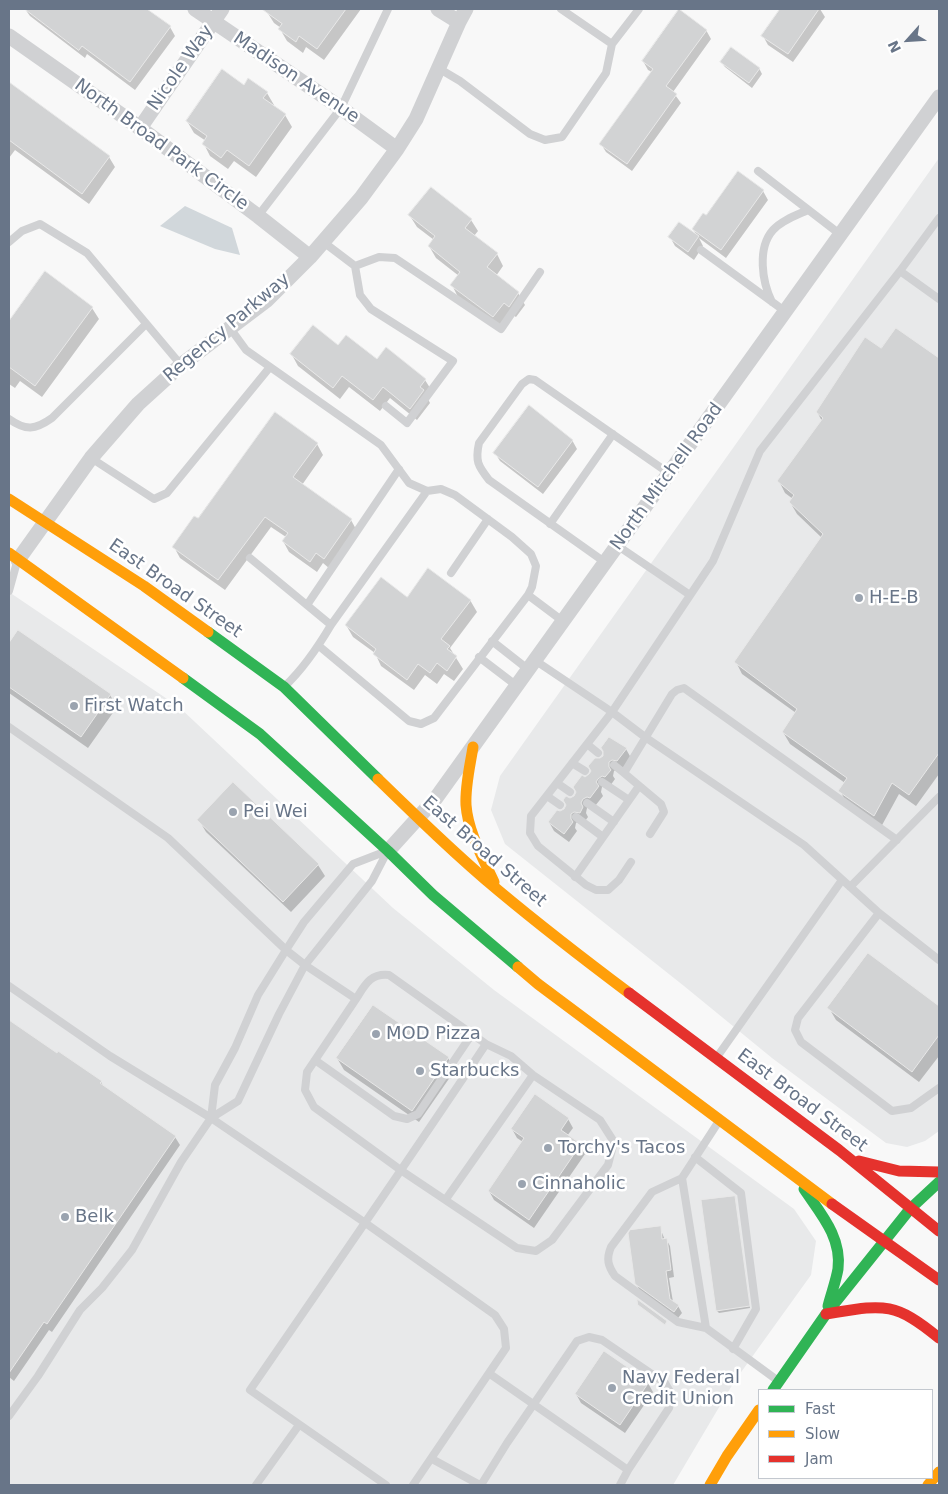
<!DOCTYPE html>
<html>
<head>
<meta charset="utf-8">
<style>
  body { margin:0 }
  #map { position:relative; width:948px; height:1494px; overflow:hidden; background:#f8f8f8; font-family:"DejaVu Sans",sans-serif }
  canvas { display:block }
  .frame { position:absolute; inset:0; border:10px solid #687588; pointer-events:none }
  .legend { position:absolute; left:758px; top:1389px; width:175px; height:90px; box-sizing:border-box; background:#fff; border:1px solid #c3c8cf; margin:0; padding:6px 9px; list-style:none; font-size:15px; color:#687588 }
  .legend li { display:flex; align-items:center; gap:10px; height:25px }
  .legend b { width:25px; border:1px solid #c3c8cf }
  .north { position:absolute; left:883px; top:15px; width:50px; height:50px; -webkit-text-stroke:4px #fff; paint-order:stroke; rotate:244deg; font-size:14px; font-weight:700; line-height:20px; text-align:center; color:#687588 }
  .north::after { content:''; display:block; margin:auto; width:18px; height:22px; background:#687588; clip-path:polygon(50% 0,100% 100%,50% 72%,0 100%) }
</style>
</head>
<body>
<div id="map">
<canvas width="948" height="1494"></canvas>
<div class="frame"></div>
<ul class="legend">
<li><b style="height:6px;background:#30b455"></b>Fast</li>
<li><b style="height:6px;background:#ff9f0a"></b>Slow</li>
<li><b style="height:6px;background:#e5322d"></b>Jam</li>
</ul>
<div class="north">N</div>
</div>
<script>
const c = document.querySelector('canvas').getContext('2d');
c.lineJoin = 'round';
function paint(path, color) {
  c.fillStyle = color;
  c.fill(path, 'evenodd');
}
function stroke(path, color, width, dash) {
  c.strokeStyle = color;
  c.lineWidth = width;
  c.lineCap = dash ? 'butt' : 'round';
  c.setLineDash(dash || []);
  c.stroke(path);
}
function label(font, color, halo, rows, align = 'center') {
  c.font = font + ' "DejaVu Sans",sans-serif';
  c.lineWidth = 5;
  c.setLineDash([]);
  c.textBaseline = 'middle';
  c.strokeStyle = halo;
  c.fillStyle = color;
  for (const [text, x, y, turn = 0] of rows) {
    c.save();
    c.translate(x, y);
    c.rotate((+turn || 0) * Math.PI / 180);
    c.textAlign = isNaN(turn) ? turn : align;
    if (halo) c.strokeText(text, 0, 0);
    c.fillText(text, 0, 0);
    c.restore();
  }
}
paint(new Path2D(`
  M939,158V1131L925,1141L907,1147L886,1143L772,1058L684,986L505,844L491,810L500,776Z
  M9,592L179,707L393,908L494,990L794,1209L816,1241L811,1275L734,1382L673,1485H9Z`), '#e8e9ea');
paint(new Path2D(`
  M185,206L232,228L240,255L215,249L160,226Z`), '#d1d7db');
paint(new Path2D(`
  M25,9H145L170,27L175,36L135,90L87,54L85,58L30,16Z
  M269,9H361L324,60L306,47L303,53L287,41L280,29L281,28L274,23L267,12Z
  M781,9H820L825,17L793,62L768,45L763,36Z
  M706,30L711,39L673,92L681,103L632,171L606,152L601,144L652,72L648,70L643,61Z
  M721,62L759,68L762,74L752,88L725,67Z
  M9,83L109,157L115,167L89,204L15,150L9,158Z
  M244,86L267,93L274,105L272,106L285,115L292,127L256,177L234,161L228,169L210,156L204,144L206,141L194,133L187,121Z
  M763,191L768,200L726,258L699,238L703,246L694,260L675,246L670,237H698L693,229Z
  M410,216L471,220L478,231L474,236L497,254L503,266L496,276L518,293L525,305L516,317L511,314L500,328L458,297L452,285L459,276L436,258L429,246L434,240L417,227Z
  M46,273L92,308L99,319L42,397L20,381L15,388L9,384V323Z
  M896,329L939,360V774L916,806L899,794L881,827L847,803L840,791L845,783L790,744L783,732L796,713L742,674L736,662L822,538L797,514L790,502L793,499L785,493L779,481L822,421L817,412L882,350Z
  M338,347L425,380L432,391L427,397L430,403L417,420L390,398L380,411L349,387L340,399L298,366L292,355Z
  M572,440L577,449L543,494L500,461L495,453Z
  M317,444L323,455L302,485L351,520L357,531L330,569L323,563L317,572L289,552L283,541L286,537L271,527L225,590L180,558L174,547L198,520Z
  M407,598L470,600L477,612L450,648L463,669L454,681L444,674L437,684L425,675L414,690L381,666L375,653L353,637L346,625Z
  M18,631L110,695L117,707L88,748L9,693V645Z
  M626,749L631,758L622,769L618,768L614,771L613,776L615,779L610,786L607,785L602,787L601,792L603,796L595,806H592L587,808L586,813L588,817L585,821L579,820L576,823L575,828L577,831L569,842L554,831L549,822L560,812L565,809L570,799L575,796L585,778L591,775L600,760Z
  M199,820L318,865L325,876L291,912L206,832Z
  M868,955L939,1008V1056L919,1082L836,1020L829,1008Z
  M373,1006L448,1058L455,1070L419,1122L344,1070L337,1058Z
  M9,1021L57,1055L101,1082L104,1087L175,1137L180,1145L52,1332L49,1330L14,1381L9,1377Z
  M568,1119L573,1128L567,1136L580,1145L585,1154L534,1228L494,1200L489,1191L523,1142L517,1138L512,1129Z
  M734,1197L750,1308L719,1313L717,1311Z
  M660,1228L665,1240L666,1239L670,1246L674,1277L669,1278L673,1302L678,1306L682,1313L678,1318L640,1291L636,1283Z
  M604,1353L648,1383L653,1392L625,1433L581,1403L576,1394Z`), '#0003');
const building = new Path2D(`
  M25,9H147L171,26L130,82L82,46L79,50Z
  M262,9H346L317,49L299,36L296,42L278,29L282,24Z
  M679,9L707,30L666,86L677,94L627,164L599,144L653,69L642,61Z
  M780,9H819L788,54L761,36Z
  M731,47L760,68L749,83L720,62Z
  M222,69L244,85L248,78L268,92L263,98L286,114L249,166L227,150L221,158L202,144L207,136L186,121Z
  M9,82L110,156L82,194L9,140Z
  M738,171L764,190L721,250L692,229L703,213L706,215Z
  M431,187L472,219L465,228L498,253L487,267L519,292L509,307L504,303L493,317L450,285L460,272L428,246L435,236L408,215Z
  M679,222L699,236L688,252L668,237Z
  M45,271L93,307L35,386L9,367V321Z
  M313,325L338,345L346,335L377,359L386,347L426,379L420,387L424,390L410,409L383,387L373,400L342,376L333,388L290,354Z
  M896,328L939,358V753L909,795L892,783L874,816L838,791L847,778L782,732L797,709L734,662L823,534L789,502L794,495L777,481L823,418L816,412L865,337L881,348Z
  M529,405L573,440L538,487L493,453Z
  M275,412L318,443L293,477L352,519L324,559L316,553L310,562L282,541L288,533L265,517L218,580L172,547L194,516L198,518Z
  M428,568L471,600L441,639L450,646L447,649L457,656L447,671L437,663L430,673L418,664L407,680L373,654L376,649L345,625L381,577L407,597Z
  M18,630L111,694L81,737L9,687V643Z
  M609,737L627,748L617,761L612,760L609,762V767L611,770L605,777L602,776L598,779L596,782L599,786L590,798L587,797L583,799L581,803L583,807L580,813L574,812L571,814V819L573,822L564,834L548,822L557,810L560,811L564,809L566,805L563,800L566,796L570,798L574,796L576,792L573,787L582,775L585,777L589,774L591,771L588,766L595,758H600L603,756V751L601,748Z
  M233,782L319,864L283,902L197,820Z
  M868,953L939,1006V1035L912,1072L827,1008Z
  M373,1005L449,1057L412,1111L336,1058Z
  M9,1020L57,1053L58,1051L102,1081L100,1083L176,1136L47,1324L44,1322L9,1373Z
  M535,1094L569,1118L561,1130L581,1144L529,1220L488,1191L524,1138L511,1129Z
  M735,1196L750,1306L716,1311L701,1200Z
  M661,1226L662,1239L667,1238L671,1270L666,1271L670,1299L679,1305L674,1312L635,1284L628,1233L630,1230Z
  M637,1299L667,1321L665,1325L638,1305Z
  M604,1351L649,1382L620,1425L575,1394Z`);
paint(building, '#d2d3d4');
stroke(building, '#e8e8e8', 1);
stroke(new Path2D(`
  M561,9L612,44
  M438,68L460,81L530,134L545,140L562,137L606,73L612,44L639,9
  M758,171L841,235
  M258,216L341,108L388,9
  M939,218L900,271L939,299
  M322,241L355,266L379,257L395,258L501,329L540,272
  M9,242L22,231L40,224L87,253L181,365
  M701,250L786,312
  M355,266L360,295L371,309L453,361L407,423L386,406
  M772,302C762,282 757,248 773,230C782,220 797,215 808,210
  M230,328L246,350L381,445L409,483L427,491L441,489L455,495L512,537L531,554L536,566L532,587L528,595L564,622
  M9,419C26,431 35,430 52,418L146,324
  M91,458L154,499L167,493L270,367
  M550,524L613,434
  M618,546L690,595
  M250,558L331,625
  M606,563L489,480C478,466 475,461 479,443L522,384L529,379L535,380L670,474
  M451,573L488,519
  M9,591L17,562
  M307,605L399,469
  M492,641L529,670
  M319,646L409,721L421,724L434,718L528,595
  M479,657L517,686
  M536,661L612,712L713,561L760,451L900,271
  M285,686C304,668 318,647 331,625L427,491
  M9,727L168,838L286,950L305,965L356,999C365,985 370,973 389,975L486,1044C409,1160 329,1275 250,1390L386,1485
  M587,744L598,753
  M572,763L585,771
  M614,765L624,773
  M602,782L629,800
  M557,783L570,792
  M547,796L560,805
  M587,803L614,822
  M576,817L603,837
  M650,834L664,812L661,804L624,773L672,694L677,690L684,688L897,840
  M631,862L619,880L608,890H596L586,885L538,846L530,833L531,816L612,712L645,737L804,845L879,913L939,960
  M575,877L639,786
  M850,887L939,797
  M879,913L798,1018L795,1030L801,1042L892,1111L911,1108L939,1088
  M9,986L110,1056L211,1118L364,1222L495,1315L504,1329L506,1348L413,1485
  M356,999L307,1072L305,1090L314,1107L402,1171L517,1248L536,1251L552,1240L608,1165L614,1142L600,1120L533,1075L511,1056L486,1044
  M717,1057L842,880
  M315,1060L394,1116L407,1119L418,1114L472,1034
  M211,1118L215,1085L235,1048L258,995L286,950L304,922L353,864L384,852
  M719,1121L682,1178L706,1328L777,1380
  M695,1157L741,1193L756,1309L733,1349
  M682,1178L652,1192L611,1247C606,1259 608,1266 615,1276L678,1322L706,1328
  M446,1199L533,1075
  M9,1416L38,1376L80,1310L102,1288L132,1250L181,1162L211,1118L238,1101L279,1014L305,965L372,881L386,854
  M432,1459L480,1485
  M256,1485L299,1425
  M481,1485L507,1443L577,1341L589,1337L602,1340L665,1383L672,1395L669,1408L628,1470L490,1374
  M620,1485L628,1470`), '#d0d1d3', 8);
stroke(new Path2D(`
  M195,9L341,108L397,149
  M438,9L459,22
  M9,36L140,128L258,216L310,257
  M140,128L222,9
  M18,560L91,458L138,404L181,365L267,300L310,257L361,198L397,149L416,119L459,22L466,9
  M388,851L436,798L939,97`), '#d0d1d3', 15);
stroke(new Path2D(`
  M208,632L284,687L378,779
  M183,678L260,734L388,851L433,895L518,967
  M804,1189C820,1213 842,1237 838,1269C836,1281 831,1294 828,1306
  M773,1390L826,1314L910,1209L939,1182`), '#30b455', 11);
stroke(new Path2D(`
  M9,499L144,586L208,632
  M9,553L183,678
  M473,747C470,766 465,786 466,805C468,832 483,858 494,882
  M378,779C417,817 457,856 499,891C541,926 585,960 629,993
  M518,967L538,984L832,1204
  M710,1485L727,1456L759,1410
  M928,1485L939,1472`), '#ff9f0a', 11);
stroke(new Path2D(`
  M629,993L839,1150L939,1231
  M859,1161L899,1171L939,1172
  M832,1204L939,1280
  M826,1314C882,1305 893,1300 939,1338`), '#e5322d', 11);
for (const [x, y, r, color] of [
  [859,598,5,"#9aa3af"],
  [74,706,5,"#9aa3af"],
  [233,812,5,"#9aa3af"],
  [376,1034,5,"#9aa3af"],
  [420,1071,5,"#9aa3af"],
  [548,1148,5,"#9aa3af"],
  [522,1184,5,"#9aa3af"],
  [65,1217,5,"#9aa3af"],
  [612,1388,5,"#9aa3af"]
]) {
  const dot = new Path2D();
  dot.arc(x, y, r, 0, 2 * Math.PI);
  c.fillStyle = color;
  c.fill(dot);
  stroke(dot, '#fff', 2);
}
label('18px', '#687588', '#fff', [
  ["Nicole Way",181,68,-55],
  ["Madison Avenue",296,78,34],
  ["North Broad Park Circle",161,145,36],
  ["Regency Parkway",227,328,-40],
  ["North Mitchell Road",667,477,-54],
  ["East Broad Street",175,589,35],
  ["East Broad Street",484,852,41],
  ["East Broad Street",802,1101,37]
]);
label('18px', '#687588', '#fff', [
  ["H-E-B",869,598],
  ["First Watch",84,706],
  ["Pei Wei",243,812],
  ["MOD Pizza",386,1034],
  ["Starbucks",430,1071],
  ["Torchy's Tacos",558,1148],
  ["Cinnaholic",532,1184],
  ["Belk",75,1217],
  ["Navy Federal",622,1378],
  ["Credit Union",622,1399]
], 'left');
</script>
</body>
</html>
